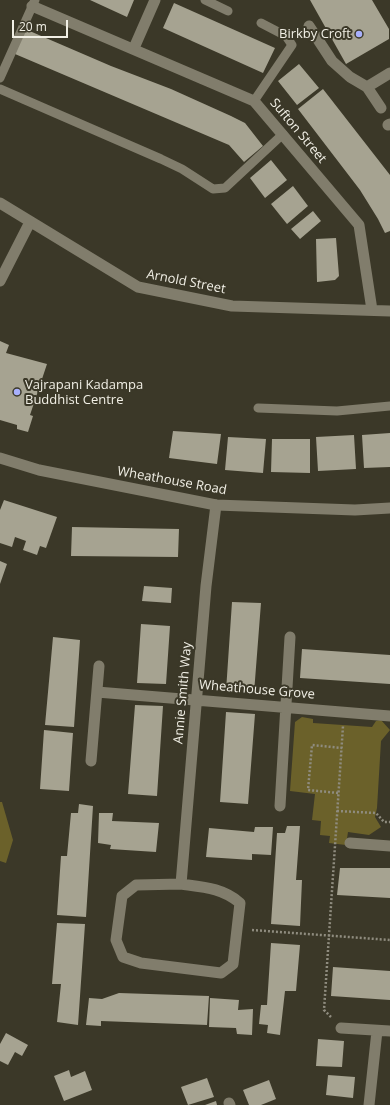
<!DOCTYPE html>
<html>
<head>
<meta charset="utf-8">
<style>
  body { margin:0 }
  #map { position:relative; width:390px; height:1105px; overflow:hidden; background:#3b3828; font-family:"Open Sans",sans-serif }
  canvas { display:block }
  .scale { position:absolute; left:12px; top:20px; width:56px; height:18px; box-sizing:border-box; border:2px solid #f1efe5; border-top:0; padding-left:5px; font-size:12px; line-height:14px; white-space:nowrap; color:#f1efe5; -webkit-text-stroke:3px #3b3828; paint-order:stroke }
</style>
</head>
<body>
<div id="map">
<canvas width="390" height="1105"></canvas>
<div class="scale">20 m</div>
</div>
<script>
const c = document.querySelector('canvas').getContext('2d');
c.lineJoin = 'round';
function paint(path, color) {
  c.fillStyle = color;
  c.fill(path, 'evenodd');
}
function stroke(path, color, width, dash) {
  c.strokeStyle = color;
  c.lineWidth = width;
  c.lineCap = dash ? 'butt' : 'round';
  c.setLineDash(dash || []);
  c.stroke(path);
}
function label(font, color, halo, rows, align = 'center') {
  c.font = font + ' "Open Sans",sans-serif';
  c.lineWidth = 4;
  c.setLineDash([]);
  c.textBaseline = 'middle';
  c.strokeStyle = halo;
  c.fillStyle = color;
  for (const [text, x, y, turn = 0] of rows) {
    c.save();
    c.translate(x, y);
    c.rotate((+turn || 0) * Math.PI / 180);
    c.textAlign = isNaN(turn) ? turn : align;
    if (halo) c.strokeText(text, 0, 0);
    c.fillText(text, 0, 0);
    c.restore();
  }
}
paint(new Path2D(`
  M302,717L313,719V723L372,727L376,721L381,720L390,730L381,741L377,808L375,817L381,827L369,835L348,832L346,845L329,843L330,836L320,835L321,821L312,820L315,794L290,791L295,722Z
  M0,802H2L13,840L6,863L0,861Z`), '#6b612a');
paint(new Path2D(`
  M90,0H134L127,17Z
  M310,0H372L389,29V39L346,64Z
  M174,3L275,48L263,73L163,28Z
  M25,29L111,66L171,89L231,116L245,123L263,146L244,162L229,145L15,54Z
  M299,64L319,88L297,105L278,81Z
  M323,89L390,175V231L385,233L378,219L360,190L298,109Z
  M271,160L287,180L265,198L250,178Z
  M293,186L308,206L287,224L271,204Z
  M313,211L321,221L300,239L291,229Z
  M336,238L339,276L335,280L317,282L316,239Z
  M0,341L9,345L6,353L47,364L30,415L33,416L28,432L17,429V425L0,420Z
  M173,431L221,434L217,464L169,458Z
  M390,433V467L364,468L362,435Z
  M354,435L356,469L318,471L316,437Z
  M228,437L266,439L263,473L225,470Z
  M272,439H310V473L271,472Z
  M4,500L57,517L46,548L40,546L37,555L23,550L26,541L15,537L12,547L0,543V510Z
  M72,527L179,529L178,557L71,556Z
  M0,561L7,564L0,584Z
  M144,586L172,588L171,603L142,601Z
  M232,602L261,603L254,693L226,691Z
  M141,624L170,626L166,684L137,683Z
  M53,637L80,640L74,727L45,725Z
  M302,649L390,655V684L300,678Z
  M135,705L163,706L157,796L128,794Z
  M226,712L255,714L248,804L220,802Z
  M44,730L73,733L69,791L40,789Z
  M79,804L93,806L86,917L57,915L61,856H67L71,813H78Z
  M99,813H113L112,821L159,823L156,852L110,849L111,845L98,843Z
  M287,826H300L296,880H302L300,926L271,924L277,833H285Z
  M255,827H273L271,855L252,854V860L206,857L209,828L254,832Z
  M340,868H390V898L337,895Z
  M57,923L85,924L78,1025L57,1022L61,984H52Z
  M271,943L300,945L296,991H285L280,1035L267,1033L268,1025L259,1024L261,1005H267Z
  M333,967L390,971V1000L331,996Z
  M119,993L209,996L207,1025L101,1021V1026L86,1025L89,998L102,999Z
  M210,998L239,1000L238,1010L253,1009L252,1035L237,1034L236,1028L209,1027Z
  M6,1033L28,1045L22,1056L15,1052L8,1065L0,1061V1044Z
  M318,1039L344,1041L342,1067L316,1066Z
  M69,1070L71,1077L85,1071L92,1090L64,1101L54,1076Z
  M328,1075L355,1077L353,1098L326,1095Z
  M207,1078L214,1097L188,1105L181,1087Z
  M269,1080L276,1099L261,1105H249L243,1090Z
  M216,1101L217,1105H205Z`), '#a6a391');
stroke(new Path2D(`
  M338,793L308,790L312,745L342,748
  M337,811L376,813L384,822H390
  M252,930L390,940
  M331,1017L324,1010L343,726`), '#8f8c7f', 2.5, [2, 2]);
stroke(new Path2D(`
  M205,0L228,11
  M0,78L35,0
  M0,89L161,159L182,169L213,189L225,188L283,134
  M254,101L292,45L286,36L261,23
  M258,408L337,411L390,406`), '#817d6c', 9);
stroke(new Path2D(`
  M32,6L254,101L359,225L372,310
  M309,26L332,61L350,77L367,87L381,108
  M134,48L155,0
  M367,87L390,73
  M388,125L390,124
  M0,203L138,287L232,306L390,311
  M0,281L30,222
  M97,692L390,716
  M91,761L99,666
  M280,806L290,637
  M350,843L390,846
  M181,884L136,885L122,896L116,940L123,957L141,963L221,973L233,964L240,903C223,888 203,887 181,884L206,586L216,505
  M341,1028L390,1031
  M229,1103L230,1105
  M369,1105L377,1031`), '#817d6c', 11);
stroke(new Path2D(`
  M0,458L39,470L216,505L355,510L390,508`), '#817d6c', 11);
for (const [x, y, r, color] of [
  [359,34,4,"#a8b0fc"],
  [17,392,4,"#a8b0fc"]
]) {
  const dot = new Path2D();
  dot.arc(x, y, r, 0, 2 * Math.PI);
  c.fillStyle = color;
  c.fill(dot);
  stroke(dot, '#3b3828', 1.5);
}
label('13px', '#f1efe5', '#3b3828', [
  ["Birkby Croft",351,34],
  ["Vajrapani Kadampa",25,385,"left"],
  ["Buddhist Centre",25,400,"left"]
], 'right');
label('13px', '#f1efe5', '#3b3828', [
  ["Sufton Street",298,131,50],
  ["Arnold Street",186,282,11],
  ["Wheathouse Road",172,481,10],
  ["Wheathouse Grove",257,690,5],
  ["Annie Smith Way",183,693,-85]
]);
</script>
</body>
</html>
